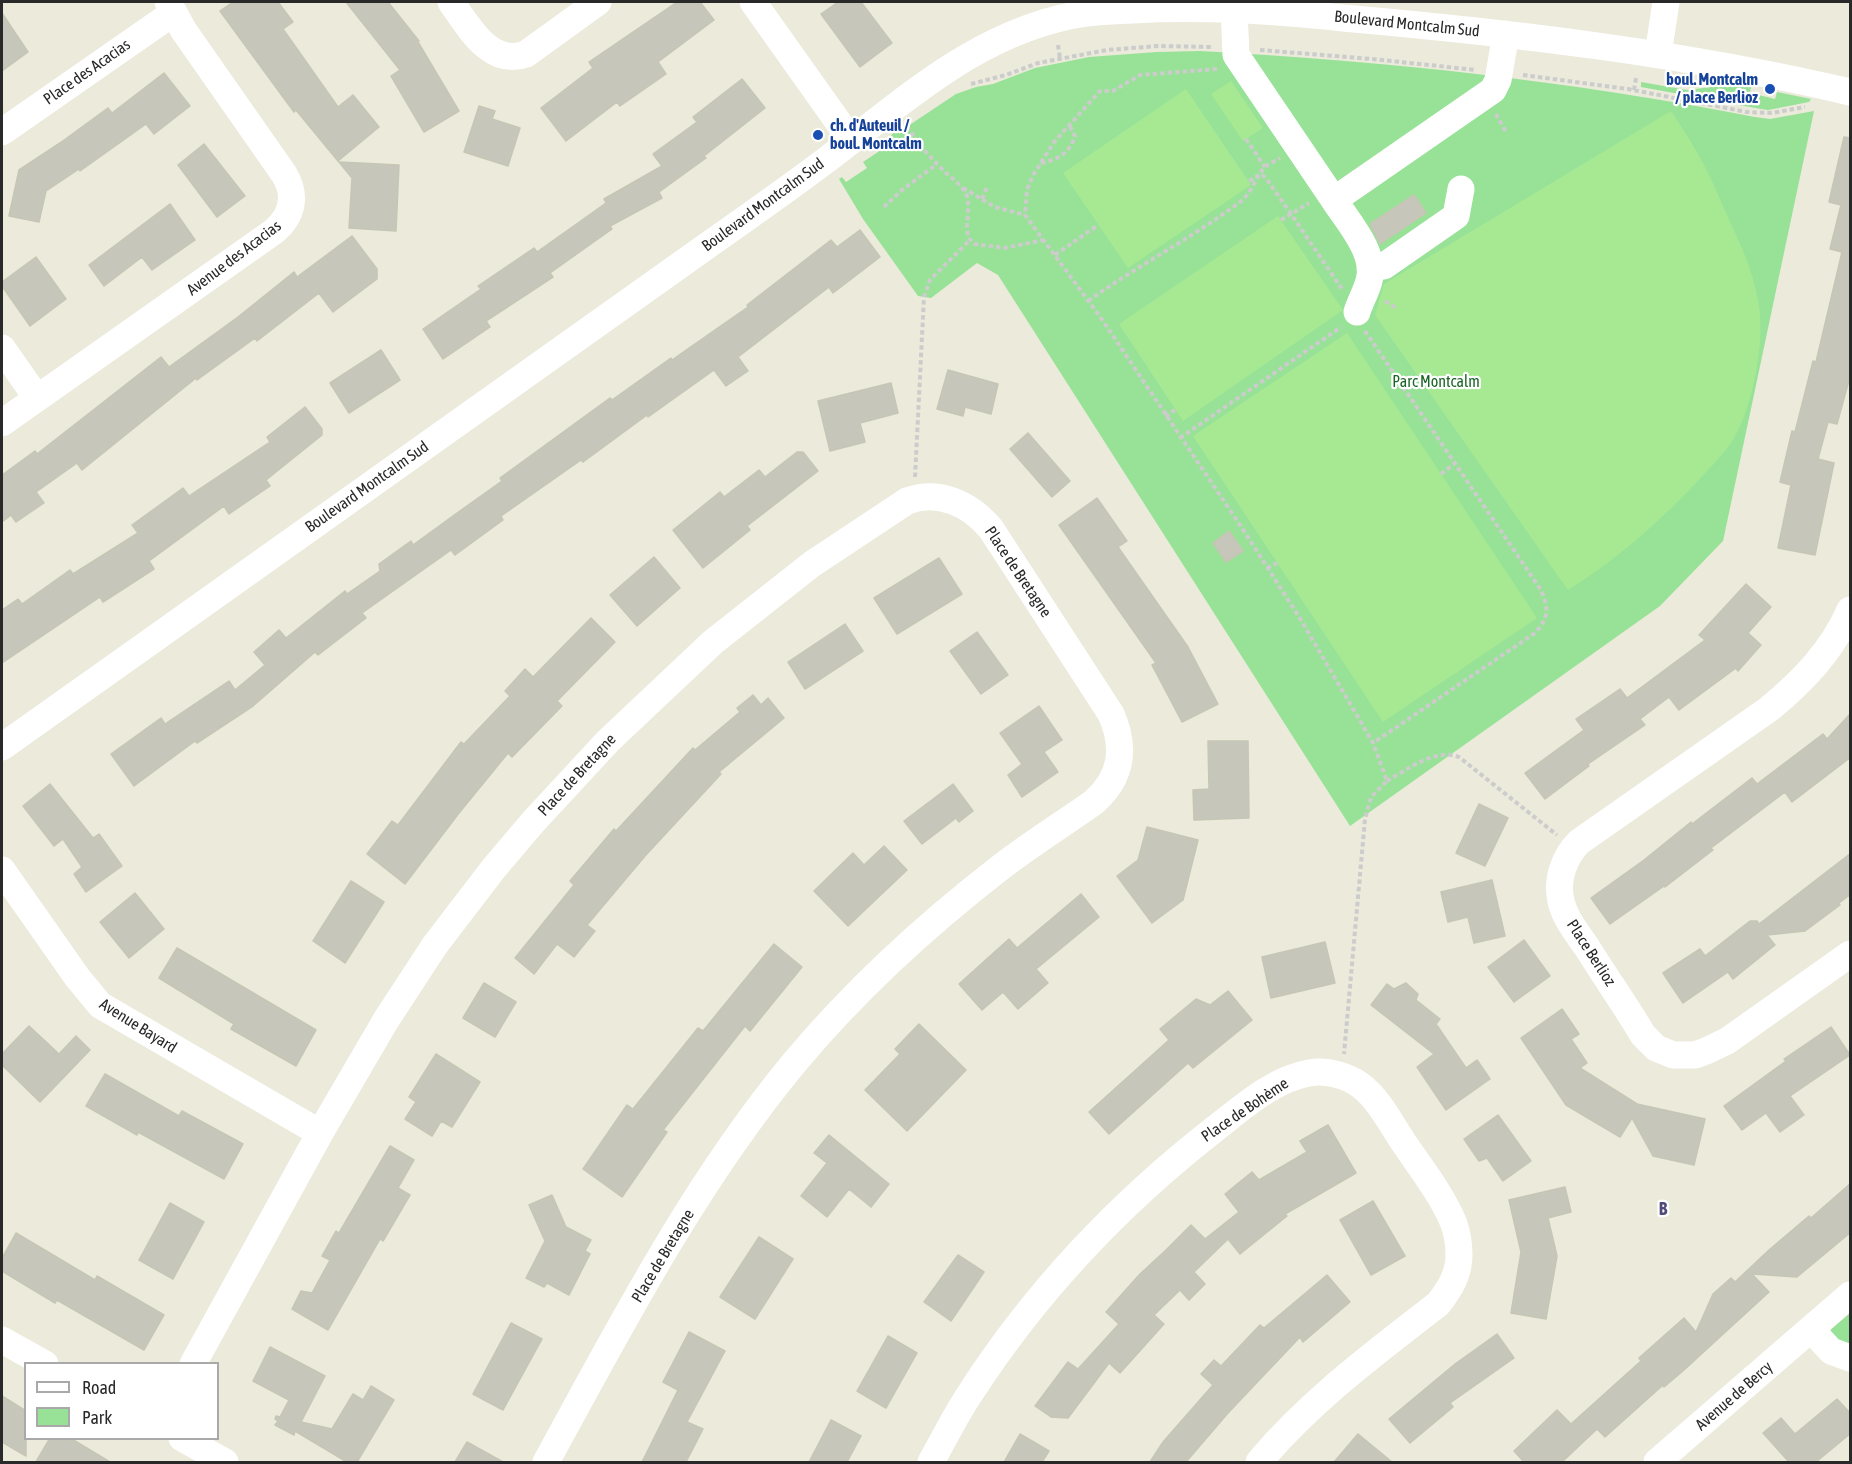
<!DOCTYPE html>
<html>
<head>
<meta charset="utf-8">
<style>
  body { margin:0 }
  #map { position:relative; width:1852px; height:1464px; overflow:hidden; background:#ebeadb; font-family:"Asap Condensed",sans-serif }
  canvas { display:block }
  .frame { position:absolute; inset:0; border:3px solid #292929; pointer-events:none }
  .legend { position:absolute; left:24px; top:1362px; width:195px; height:78px; box-sizing:border-box; background:#fff; border:2px solid #a9a9a9; margin:0; padding:8px 10px; list-style:none; font-size:18px; color:#292929 }
  .legend li { display:flex; align-items:center; gap:12px; height:30px }
  .legend b { width:30px; border:2px solid #a9a9a9 }
</style>
</head>
<body>
<div id="map">
<canvas width="1852" height="1464"></canvas>
<div class="frame"></div>
<ul class="legend">
<li><b style="height:8px;background:#fff"></b>Road</li>
<li><b style="height:16px;background:#97e297"></b>Park</li>
</ul>
</div>
<script>
const c = document.querySelector('canvas').getContext('2d');
c.lineJoin = 'round';
function paint(path, color) {
  c.fillStyle = color;
  c.fill(path, 'evenodd');
}
function stroke(path, color, width, dash) {
  c.strokeStyle = color;
  c.lineWidth = width;
  c.lineCap = dash ? 'butt' : 'round';
  c.setLineDash(dash || []);
  c.stroke(path);
}
function label(font, color, halo, rows, align = 'center') {
  c.font = font + ' "Asap Condensed",sans-serif';
  c.lineWidth = 4.5;
  c.setLineDash([]);
  c.textBaseline = 'middle';
  c.strokeStyle = halo;
  c.fillStyle = color;
  for (const [text, x, y, turn = 0] of rows) {
    c.save();
    c.translate(x, y);
    c.rotate((+turn || 0) * Math.PI / 180);
    c.textAlign = isNaN(turn) ? turn : align;
    if (halo) c.strokeText(text, 0, 0);
    c.fillText(text, 0, 0);
    c.restore();
  }
}
paint(new Path2D(`
  M1200,51C1386,61 1572,81 1755,117L1770,119L1814,111L1723,541L1660,606L1350,826L998,275L977,263L931,298L918,296L863,219L839,179L842,177L846,182L867,168L863,162L881,150L893,133L902,130L956,94L976,87L993,84L1035,68L1089,57L1157,52Z
  M1641,82L1687,90L1728,85L1751,86L1750,93L1775,99L1777,92L1811,99L1809,102L1768,110L1761,109L1641,87Z
  M1850,1313V1347L1843,1345L1830,1333L1831,1329Z`), '#97e297');
paint(new Path2D(`
  M1231,81L1263,128L1243,141L1211,94Z
  M1186,89L1251,185L1128,268L1063,173Z
  M1671,111C1681,127 1692,142 1700,158C1711,177 1720,199 1729,220C1743,249 1757,281 1760,314C1763,350 1752,407 1734,438C1724,455 1709,468 1696,483C1657,524 1616,560 1568,590L1375,315L1384,284Z
  M1278,216L1343,310L1183,421L1119,324Z
  M1347,333L1537,618L1383,722L1193,436Z`), '#a7e993');
const building = new Path2D(`
  M233,2H278L293,22L283,29L338,107L353,95L379,127L338,161L296,110L294,112L220,11Z
  M346,2H388L419,41L418,42L459,111L424,132L391,76L400,70Z
  M677,2H700L714,20L658,62L666,74L620,106L617,102L566,141L541,108L593,68L589,62Z
  M838,2H861L892,43L860,67L821,14Z
  M2,13L28,52L2,71Z
  M164,73L190,106L154,134L146,124L80,171L79,169L46,191L39,222L9,216L19,170L60,143L108,108L112,113Z
  M742,79L765,108L704,156L706,158L659,192L662,198L610,226L612,229L550,273L553,277L486,321L490,327L443,359L423,329L481,289L478,286L534,248L537,252L606,203L604,199L662,166L653,154L697,122L693,117Z
  M479,106L495,111L492,119L520,128L508,166L464,152Z
  M1844,137L1851,138V373L1837,424L1828,422L1818,459L1834,463L1815,555L1778,548L1791,485L1780,482L1792,431L1795,432L1813,361L1816,362L1842,252L1830,249L1841,205L1829,202Z
  M204,144L245,196L217,217L178,165Z
  M339,162L399,165L396,231L349,228L352,178Z
  M1414,195L1426,213L1380,244L1370,224Z
  M170,204L195,240L152,270L142,257L104,286L89,265Z
  M860,230L880,257L833,293L829,287L738,357L748,371L726,386L714,370L648,417L647,415L583,462L581,460L501,516L503,520L455,555L451,550L362,613L366,618L318,655L315,652L253,706L197,743L195,741L134,786L111,754L161,718L165,724L229,681L235,690L265,665L254,652L279,630L286,638L345,591L347,594L380,571L379,564L411,541L413,545L457,513L502,481L500,478L610,398L612,400L671,358L672,360L712,332L748,307L747,305L831,240L837,247Z
  M352,236L377,269V279L333,312L319,293L257,341L255,338L197,380L196,378L82,470L77,463L36,492L44,503L16,522L11,515L2,522V475L35,451L37,454L161,357L169,367L238,317L294,272L297,277Z
  M36,257L66,299L30,326L2,286V282Z
  M381,350L400,380L349,413L330,383Z
  M948,370L998,384L991,414L965,407L963,416L937,409Z
  M891,383L898,413L860,423L865,442L830,451L818,401Z
  M305,407L322,429V435L266,480L270,486L229,514L224,506L149,561L154,569L103,602L100,597L2,663V610L18,599L22,604L70,570L73,574L138,533L132,525L183,488L189,496L270,442L267,437Z
  M1028,433L1070,481L1052,497L1010,449Z
  M797,452H803L818,471L747,526L750,530L703,568L673,530L720,492L724,497L759,470L765,477Z
  M1097,498L1127,541L1118,547L1188,647L1218,704L1182,722L1152,665L1156,663L1059,525Z
  M1229,531L1243,551L1226,562L1213,543Z
  M654,557L680,588L637,626L610,595Z
  M939,558L962,594L897,634L874,598Z
  M1746,584L1771,607L1748,633L1761,645L1738,671L1736,668L1679,710L1669,697L1640,719L1645,725L1588,764L1589,766L1545,799L1525,773L1584,730L1576,719L1620,689L1627,698L1705,640L1699,635Z
  M591,618L615,642L557,701L562,706L512,757L508,753L459,813L405,884L367,854L392,821L398,825L461,742L464,744L510,696L505,691L525,669L533,677Z
  M845,624L863,651L805,689L788,662Z
  M977,632L1008,675L981,694L950,651Z
  M753,695L761,705L768,698L784,718L719,772L721,774L645,856L587,925L595,931L574,957L557,944L534,974L515,958L574,885L570,881L614,829L616,831L693,748L695,750L740,712L737,708Z
  M1039,706L1062,740L1044,752L1058,772L1022,797L1008,775L1022,764L1000,733Z
  M1851,713V757L1792,802L1785,792L1711,848L1713,850L1665,887L1664,886L1610,924L1591,898L1644,860L1691,822L1692,824L1752,778L1757,784L1823,734L1827,739Z
  M1208,741H1248L1249,818L1194,820L1193,790L1209,789Z
  M50,784L93,838L99,834L122,866L86,892L74,874L82,867L63,839L54,846L23,806Z
  M953,784L973,811L959,822L956,818L922,844L904,821Z
  M1479,804L1508,818L1485,866L1456,853Z
  M1147,827L1198,840L1183,900L1152,923L1117,876L1138,860Z
  M884,846L907,870L848,926L814,891L853,853L864,865Z
  M1851,853V894L1839,903L1840,905L1805,931L1767,935L1775,945L1733,979L1728,972L1683,1003L1663,973L1700,949L1705,956L1750,921H1757L1759,924Z
  M1492,880L1505,936L1474,943L1468,917L1448,922L1441,892Z
  M351,881L384,902L345,963L313,941Z
  M135,893L164,929L129,958L100,922Z
  M1081,894L1099,917L1036,969L1048,983L1018,1009L1003,992L982,1010L959,984L1009,939L1017,948Z
  M1524,940L1550,976L1514,1002L1488,967Z
  M1325,942L1335,983L1271,998L1262,957Z
  M774,944L802,967L750,1031L745,1026L663,1130L667,1132L622,1197L583,1169L627,1105L633,1109L698,1028L703,1031Z
  M177,948L316,1030L296,1066L231,1029L234,1024L159,978Z
  M484,983L516,1002L495,1037L463,1018Z
  M1406,983L1418,994L1416,1000L1440,1019L1436,1024L1466,1068L1477,1060L1490,1079L1446,1110L1417,1067L1434,1054L1371,1005L1387,984L1394,989Z
  M1228,991L1252,1020L1193,1068L1188,1063L1109,1134L1089,1112L1169,1040L1160,1029L1196,999L1210,1005Z
  M1562,1009L1579,1034L1571,1039L1587,1063L1580,1068L1637,1104L1705,1119L1694,1165L1653,1156L1632,1118L1620,1137L1566,1105L1521,1038Z
  M919,1024L966,1070L907,1131L865,1090L900,1054L895,1049Z
  M29,1026L59,1054L76,1036L90,1050L40,1102L2,1065V1054Z
  M1831,1027L1850,1055L1790,1096L1804,1115L1780,1132L1766,1113L1742,1130L1724,1106L1786,1061L1784,1059Z
  M436,1054L480,1082L452,1127L441,1121L432,1136L405,1119L416,1102L409,1097Z
  M105,1074L179,1116L182,1111L243,1144L224,1179L138,1132L137,1135L86,1106Z
  M1498,1115L1531,1161L1503,1181L1487,1158L1479,1161L1464,1139Z
  M1328,1125L1356,1173L1285,1214L1287,1216L1240,1254L1228,1239L1194,1272L1205,1284L1189,1300L1180,1290L1154,1315L1164,1324L1120,1373L1109,1363L1068,1418L1051,1417L1035,1406L1068,1362L1078,1369L1119,1324L1106,1312L1140,1274L1165,1251L1191,1225L1205,1239L1239,1212L1225,1194L1252,1172L1259,1180L1307,1152L1300,1141Z
  M829,1135L889,1184L871,1207L849,1189L827,1217L801,1196L827,1163L814,1153Z
  M390,1146L414,1160L398,1188L410,1195L383,1241L380,1239L328,1330L292,1309L301,1291L312,1293L330,1260L322,1256L336,1231L339,1233Z
  M1851,1183V1232L1797,1277L1752,1274L1769,1292L1684,1370L1664,1387L1663,1385L1605,1437L1597,1429L1562,1462H1524L1514,1451L1557,1410L1571,1424L1641,1361L1639,1358L1684,1318L1696,1332L1713,1294L1731,1278L1735,1282L1769,1250L1809,1216L1811,1218Z
  M1565,1187L1571,1212L1548,1218L1557,1256L1546,1319L1511,1313L1521,1252L1509,1200Z
  M552,1195L566,1227L591,1240L585,1251L590,1254L569,1295L547,1283L544,1287L526,1278L545,1241L529,1205Z
  M1373,1201L1405,1256L1371,1275L1340,1220Z
  M170,1203L204,1222L173,1279L139,1260Z
  M16,1233L95,1280L97,1276L164,1315L144,1350L57,1300L55,1303L2,1271V1258Z
  M759,1237L793,1259L755,1319L720,1297Z
  M958,1255L984,1272L951,1321L924,1302Z
  M1327,1275L1350,1302L1303,1342L1300,1337L1228,1413L1186,1462H1150L1163,1442L1213,1385L1201,1374L1214,1360L1221,1366L1260,1325L1264,1328Z
  M511,1323L542,1339L503,1410L473,1394Z
  M689,1332L725,1351L687,1422L703,1429L686,1462H642L678,1390L663,1382Z
  M1497,1334L1514,1358L1450,1403L1453,1407L1410,1443L1389,1419L1455,1364Z
  M888,1336L917,1353L886,1408L857,1391Z
  M270,1347L325,1376L301,1422L332,1429L353,1394L363,1400L371,1386L394,1400L357,1462H347L295,1431L294,1435L275,1425L278,1421L275,1419L276,1416L280,1417L289,1400L253,1381Z
  M2,1396L26,1411V1456L2,1442Z
  M1837,1399L1851,1414V1433L1816,1462H1789L1763,1433L1781,1418L1795,1434Z
  M831,1420L861,1436L847,1462H809Z
  M1020,1434L1049,1451L1042,1462H1004Z
  M1358,1434L1392,1462H1334Z
  M50,1438H70L110,1462H36Z
  M467,1442L503,1462H455Z`);
paint(building, '#c7c6ba');
stroke(building, '#c6c6b4', 1.5);
stroke(new Path2D(`
  M1058,45L1060,59
  M1260,50L1372,59L1476,70
  M1217,69L1140,75L1113,91H1100L1054,142L1032,177L1027,190L1025,215L1101,318L1242,528L1301,620L1373,743L1387,781L1371,797L1365,819L1344,1054
  M1523,75L1628,89L1747,112L1772,113L1805,107
  M971,84L1006,75L1038,63L1107,50L1158,46L1213,47
  M1634,90L1636,78
  M1496,114L1506,132
  M907,126C917,142 929,156 942,169C951,178 962,184 967,196C972,213 960,232 974,244L1005,248L1044,240
  M1246,139L1265,167
  M1041,163C1057,160 1070,153 1075,136L1069,125
  M1249,181L1261,174L1266,178L1291,214L1309,203
  M963,188L995,207L1025,215
  M982,199L987,187
  M884,207L902,190L937,164
  M1281,220L1291,214L1342,289
  M1055,255L1098,225
  M1088,301C1137,266 1192,238 1240,202C1252,193 1255,178 1264,168C1268,164 1275,161 1280,158
  M1385,301L1396,308
  M1365,331L1541,590C1549,610 1549,617 1535,633L1373,743
  M1165,416L1175,410
  M1180,438L1341,327
  M1441,474L1454,464
  M915,477L924,297L930,280L970,240
  M1267,568L1277,563
  M1387,781C1408,769 1435,748 1459,757L1557,835`), '#ccc', 4, [4.5, 3]);
stroke(new Path2D(`
  M451,2C469,27 490,67 526,54L598,2
  M753,2L851,140
  M1234,9L1236,55L1334,200L1493,90L1498,80L1506,34
  M1658,55L1666,2
  M2,132L173,13
  M1334,200C1348,222 1377,253 1369,281C1366,292 1360,302 1357,312
  M1370,268L1384,266L1456,216L1461,189
  M2,348L37,398
  M2,423L273,232C293,216 297,195 284,174L184,31L168,2
  M1850,610C1832,651 1803,681 1769,709L1579,842C1564,857 1556,880 1561,901C1565,919 1578,934 1588,949C1606,978 1626,1006 1643,1035L1656,1048L1673,1055H1695L1706,1051L1727,1041L1850,954
  M2,747C238,579 475,413 711,243C748,217 785,191 821,164C897,107 966,41 1061,18C1084,12 1110,11 1134,10C1204,6 1273,11 1343,18C1513,33 1684,53 1850,92
  M2,870L77,977L100,1005L320,1133
  M1811,1329L1831,1351L1850,1358
  M2,1340L45,1364
  M193,1364L320,1133L386,1020L435,945L494,868L533,822L608,741L713,642L812,564L907,501C939,489 970,504 991,529L1111,714C1126,748 1122,777 1094,802C1063,824 1031,844 1001,867C926,925 855,990 794,1063C694,1184 621,1325 546,1462
  M182,1438L225,1462
  M931,1462C944,1439 956,1414 971,1392C1037,1290 1121,1202 1216,1128C1243,1107 1274,1079 1309,1073C1326,1070 1346,1075 1360,1085C1379,1099 1391,1124 1404,1143C1420,1167 1443,1196 1454,1224C1457,1233 1459,1245 1459,1255C1459,1274 1450,1289 1438,1304C1375,1353 1311,1400 1259,1462
  M1657,1462L1850,1295`), '#fff', 27);
for (const [x, y, r, color] of [
  [1770,89,6,"#1a4fb4"],
  [818,135,6,"#1a4fb4"]
]) {
  const dot = new Path2D();
  dot.arc(x, y, r, 0, 2 * Math.PI);
  c.fillStyle = color;
  c.fill(dot);
  stroke(dot, '#fff', 2);
}
label('16px', '#292929', '#fff', [
  ["Boulevard Montcalm Sud",1407,24,6],
  ["Place des Acacias",87,72,-35],
  ["Boulevard Montcalm Sud",763,205,-36],
  ["Avenue des Acacias",234,258,-37],
  ["Boulevard Montcalm Sud",367,487,-35],
  ["Place de Bretagne",1018,572,56],
  ["Place de Bretagne",577,775,-47],
  ["Place Berlioz",1591,953,57],
  ["Avenue Bayard",138,1026,32],
  ["Place de Bohème",1245,1110,-34],
  ["Place de Bretagne",663,1256,-59],
  ["Avenue de Bercy",1734,1396,-41]
]);
label('bold 16px', '#164399', '#fff', [
  ["boul. Montcalm",1758,80],
  ["/ place Berlioz",1758,98],
  ["ch. d'Auteuil /",830,126,"left"],
  ["boul. Montcalm",830,144,"left"]
], 'right');
label('16px', '#1a6524', '#fff', [
  ["Parc Montcalm",1436,382]
]);
label('bold 18px', '#524a79', '#fff', [
  ["B",1663,1209]
]);
</script>
</body>
</html>
